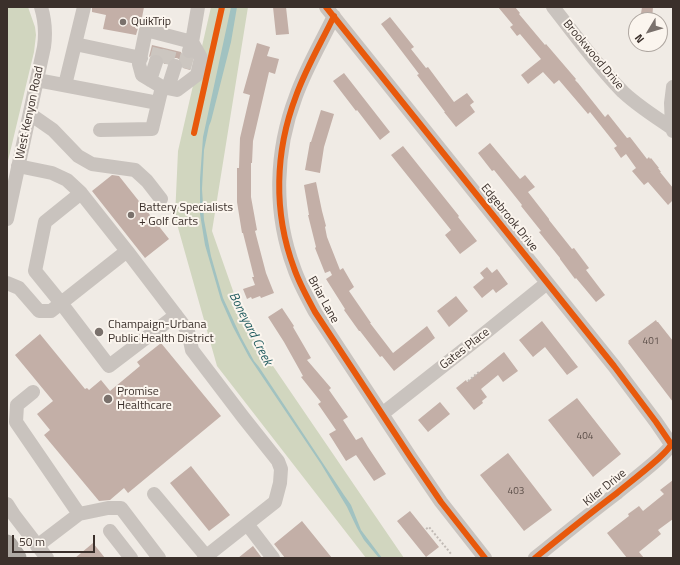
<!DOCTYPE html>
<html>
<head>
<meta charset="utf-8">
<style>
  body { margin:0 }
  #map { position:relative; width:680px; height:565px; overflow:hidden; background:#f0ebe5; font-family:"Titillium Web",sans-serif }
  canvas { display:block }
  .frame { position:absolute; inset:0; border:8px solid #3b302b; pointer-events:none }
  .north { position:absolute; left:628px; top:12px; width:40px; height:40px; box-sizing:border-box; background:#fbf5ee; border:1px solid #aea6a0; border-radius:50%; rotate:232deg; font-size:11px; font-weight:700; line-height:16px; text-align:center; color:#3b302b }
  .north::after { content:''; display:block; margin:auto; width:14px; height:18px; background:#7a716c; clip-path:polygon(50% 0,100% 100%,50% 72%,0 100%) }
  .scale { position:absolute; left:12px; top:535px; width:83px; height:18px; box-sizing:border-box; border:2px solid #3b302b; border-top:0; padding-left:5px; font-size:12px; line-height:14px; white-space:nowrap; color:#3b302b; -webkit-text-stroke:3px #fbf5ee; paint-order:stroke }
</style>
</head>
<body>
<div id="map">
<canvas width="680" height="565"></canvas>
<div class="frame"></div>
<div class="north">N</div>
<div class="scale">50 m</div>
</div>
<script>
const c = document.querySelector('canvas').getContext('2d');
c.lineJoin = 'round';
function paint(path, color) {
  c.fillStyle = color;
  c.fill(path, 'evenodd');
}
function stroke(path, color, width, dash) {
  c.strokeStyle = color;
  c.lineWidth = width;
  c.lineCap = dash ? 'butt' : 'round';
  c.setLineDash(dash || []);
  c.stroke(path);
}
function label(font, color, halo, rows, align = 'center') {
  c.font = font + ' "Titillium Web",sans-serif';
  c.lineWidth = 4;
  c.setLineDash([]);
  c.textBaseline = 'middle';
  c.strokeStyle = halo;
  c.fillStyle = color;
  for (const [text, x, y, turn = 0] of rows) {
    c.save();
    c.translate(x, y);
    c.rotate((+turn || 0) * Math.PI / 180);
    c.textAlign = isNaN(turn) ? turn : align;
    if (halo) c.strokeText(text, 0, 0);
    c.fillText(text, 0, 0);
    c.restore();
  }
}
paint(new Path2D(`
  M7,7H28L35,27L36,35L34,52L7,165Z
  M211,7H248L212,231L245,325L404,558H366L217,366L175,217L178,151Z`), '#d1d6bf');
paint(new Path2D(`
  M231,7H237L231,42L211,121L209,126L204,150L202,189L204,220L211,256L223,298L241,337L254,361L259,367L344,495L351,505L361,530L382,558H379L364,540L357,528L347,507L321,464L249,357L233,327L221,300L205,245L200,214V179L203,137Z`), '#a1c2c1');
paint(new Path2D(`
  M92,7H144L141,23L138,28L136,35L103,29L106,15L92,12Z
  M273,7H286L289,34L276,35Z
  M498,7H515L520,13L519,14L545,45L546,44L576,79L575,80L578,83L605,117L608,114L627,138L630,137L647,159L649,157L650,159L651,158L659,168H658L661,172H660L673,188V200L668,205L648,182L644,185L632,171L636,168L626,154L621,158L614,148L617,146L590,112L588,114L559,80L554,84L543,72L528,84L521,75L541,59L520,34L517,36L510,27L513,25Z
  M642,7H653L652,20H640Z
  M390,17L414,47L411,49L426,68L428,67L454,102L467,93L474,102L470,105L475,112L456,127L444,112H445L417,75L419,74L381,24Z
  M257,43L270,47L267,56L279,59L275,74L269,72L253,141L252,163H251V197L257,230L255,231L266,273L274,293L261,298L260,296L252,299L251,297L247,299L243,289L255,285L252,277H254L243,233H242L237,202V168H239L240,138L250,95L243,93Z
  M152,45L181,52L183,57L187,59H192L190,70L183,68V65L182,61L177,58H174L170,59L167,64H164V60L163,57L159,54H154L149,57Z
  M344,73L390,132L380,140L357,110L356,111L333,81Z
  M321,110L334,114L324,147L320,173L305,170L310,142H311Z
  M490,143L520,179L525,175L535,187L528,192L549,219V220L572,249L574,248L589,268L586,270L605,295L596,302L576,278L575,279L560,259V258L539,232L541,231L521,206L522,205L494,170L492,171L478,153Z
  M403,146L459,216L458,217L477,241L460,254L445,235L451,230L391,155Z
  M112,175L119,176L169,239L145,258L92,191Z
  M316,182L322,211L326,226L325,227L327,237L340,270L343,268L354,287L349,291L371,323H370L393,353L427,326L435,338L394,371L382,356L380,357L360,331H359L344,310L345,309L326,279L332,275L330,271L325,273L315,248L316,247L308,215H309L304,185Z
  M487,267L492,273L497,269L508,284L496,293L493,289L482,298L473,287L484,278L480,273Z
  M456,296L468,311L449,327L437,311Z
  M282,308L294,326L293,327L311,358L307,360L331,388L329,390L348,417L343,420L356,440L362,437L368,447L386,474L374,481L356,455L346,461L329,434L336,430L318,404L321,402L301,377L303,376L284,342L268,317Z
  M656,320L657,322H658L673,341V402L628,343L629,342L628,341Z
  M542,321L578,367L567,375L545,347L533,357L519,340Z
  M40,334L85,389L87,388L89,390L101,380L110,391L140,366L137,362L161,343L221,416L128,493L124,488L110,500L99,501L44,435L50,430L37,414L53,401L15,355Z
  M504,352L518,371L503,382L498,375L481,389L487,397L482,401L483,403L474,410L456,388L466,380L467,382Z
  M577,398L621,454L593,477L548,420Z
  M440,402L450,414L428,432L418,420Z
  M508,453L552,510L524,531L480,475Z
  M191,466L230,515L209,531L170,483Z
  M673,480V519L658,530L661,534L639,552L644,558H627L607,533L629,516L628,514L639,506L643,511L664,494L660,490Z
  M410,511L439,547L426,557L397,521Z
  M302,521L332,558H285L274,544Z
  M93,543L105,558H75Z
  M253,546L262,558H238Z`), '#c3afa7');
stroke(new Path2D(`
  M156,62L160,47
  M166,64L170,49
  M184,68L188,53`), '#ccc6c0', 14, [14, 7]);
stroke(new Path2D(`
  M468,381L480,371
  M426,529L429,527L452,555`), '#c2bbb6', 2, [2, 2]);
stroke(new Path2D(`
  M326,7L614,366L656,422L671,444C669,453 626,485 617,493C589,514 562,536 535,558
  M553,7C576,36 597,66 623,92C638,106 655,117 672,128L673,131
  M334,16C321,43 306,68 296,96C275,151 273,212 294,268C299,283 307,297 315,312L411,458L441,502L485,558
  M75,44L141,58
  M37,80L158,103
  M150,80L156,62
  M65,85L84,7
  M162,87L142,75L139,64L146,30L192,42L189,51
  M168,88L175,66
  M30,114L53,130L78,156L92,164L135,170L147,181L161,199
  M672,128L671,103L673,87
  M100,130L152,129L162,87L177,90L197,75L201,58L192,42L198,7
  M81,193L45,222L35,271L61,303L109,366L176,315
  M7,219L44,47C46,33 45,20 41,7
  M127,251L188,331L192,350L243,417L278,461L281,469L280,483L275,502L204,558
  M7,283L19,288L39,311H51L127,251L81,193L67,180L52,173L18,166
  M33,392L17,405L16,422L79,514L37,546
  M382,414L485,333L547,283
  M154,494L206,556
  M7,504L14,515L47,558
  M79,514L108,508H121L159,558
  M247,524L273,558
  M110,531L131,558`), '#c9c3be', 14);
stroke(new Path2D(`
  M7,545L16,558`), '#afaaa4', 21);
stroke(new Path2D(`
  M326,7L614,366L656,422L671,444C669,453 626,485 617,493C589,514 562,536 535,558
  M334,16C321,43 306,68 296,96C275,151 273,212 294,268C299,283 307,297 315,312L411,458L441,502L485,558
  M194,133L222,7`), '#e8590c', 6);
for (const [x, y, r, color] of [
  [123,22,4,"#7a716c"],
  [131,215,4,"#7a716c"],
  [99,332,5,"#7a716c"],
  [108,399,5,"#7a716c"]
]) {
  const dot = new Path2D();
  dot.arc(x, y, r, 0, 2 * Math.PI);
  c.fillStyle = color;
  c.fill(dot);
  stroke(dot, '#fbf5ee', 1.5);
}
label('10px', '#5d504a', null, [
  ["401",651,342],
  ["404",585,437],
  ["403",516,492]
]);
label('12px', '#3b302b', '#fbf5ee', [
  ["QuikTrip",131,22],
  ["Battery Specialists",139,208],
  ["+ Golf Carts",139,222],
  ["Champaign-Urbana",108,325],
  ["Public Health District",108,339],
  ["Promise",117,392],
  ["Healthcare",117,406]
], 'left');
label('12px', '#3b302b', '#fbf5ee', [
  ["Brookwood Drive",593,55,50],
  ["West Kenyon Road",30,113,-78],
  ["Edgebrook Drive",509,218,51],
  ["Briar Lane",323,300,61],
  ["Gates Place",465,349,-38],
  ["Kiler Drive",605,488,-39]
]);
label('italic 13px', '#1f5a5e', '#fbf5ee', [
  ["Boneyard Creek",250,329,63]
]);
</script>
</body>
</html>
